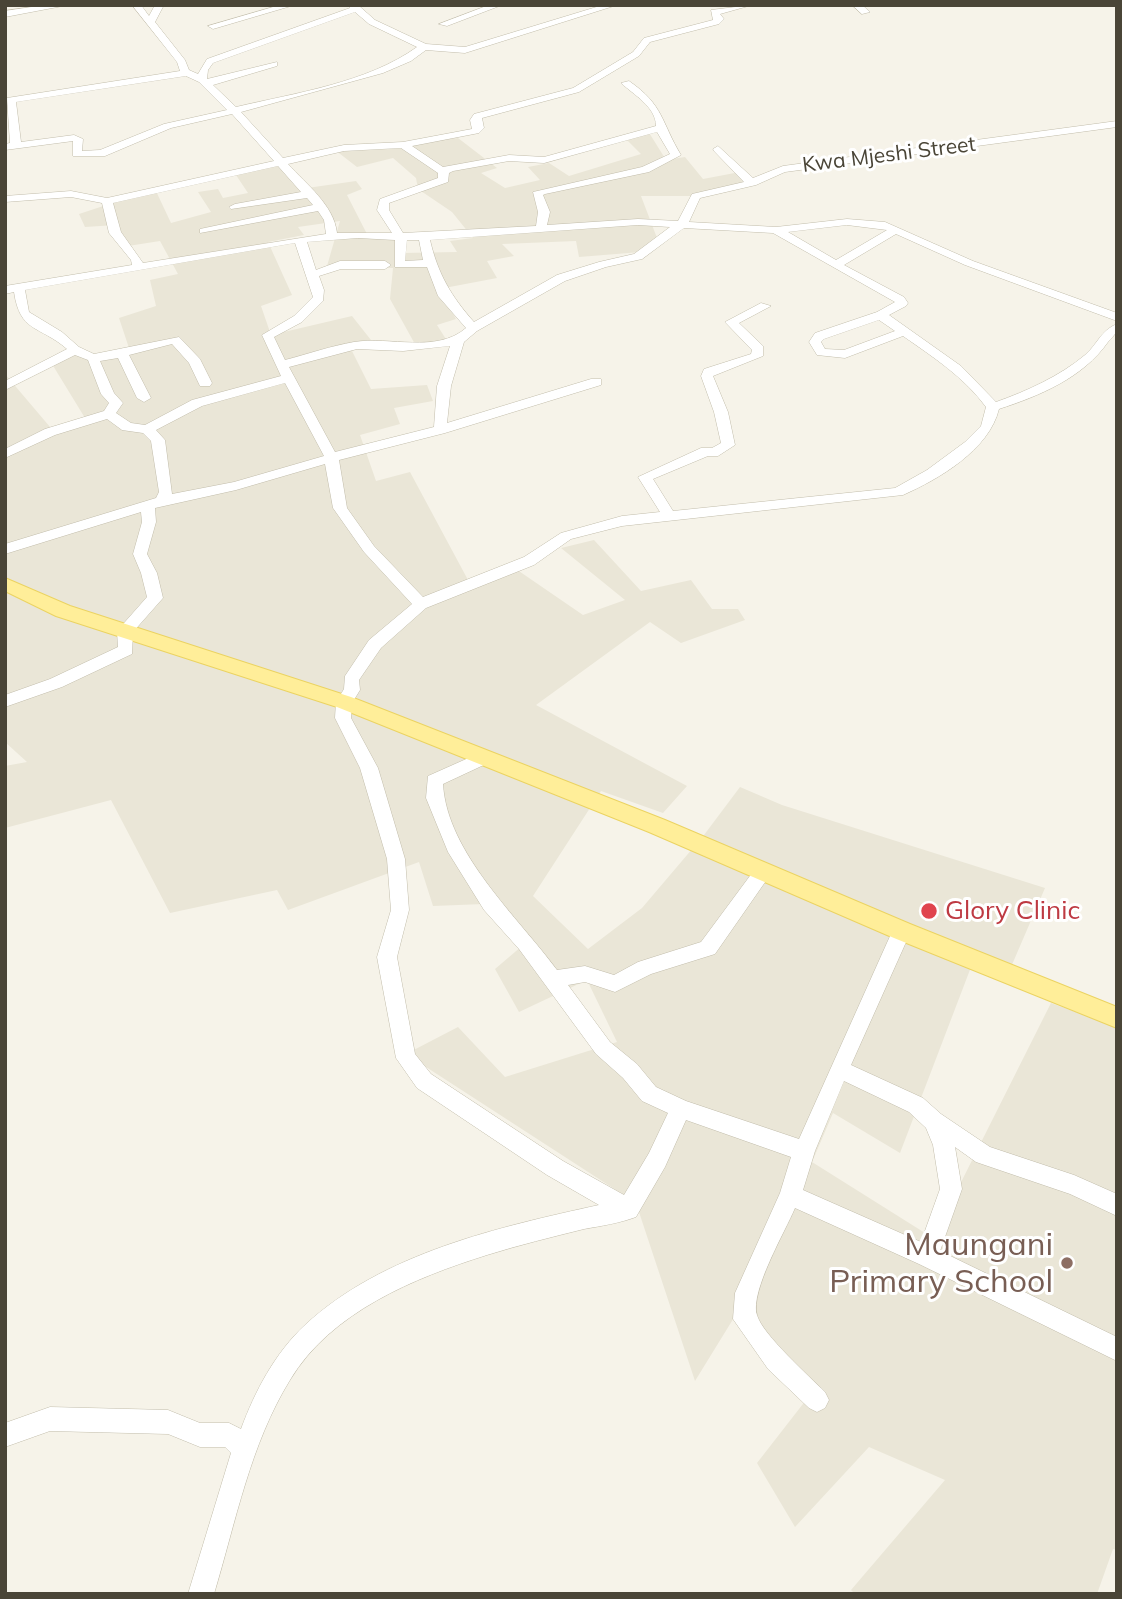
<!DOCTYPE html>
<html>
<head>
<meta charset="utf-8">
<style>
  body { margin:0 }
  #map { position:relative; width:1122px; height:1599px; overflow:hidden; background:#f6f3e9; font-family:Mulish,sans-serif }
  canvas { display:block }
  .frame { position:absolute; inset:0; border:7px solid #4a4537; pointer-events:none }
</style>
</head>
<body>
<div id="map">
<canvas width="1122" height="1599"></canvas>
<div class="frame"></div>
</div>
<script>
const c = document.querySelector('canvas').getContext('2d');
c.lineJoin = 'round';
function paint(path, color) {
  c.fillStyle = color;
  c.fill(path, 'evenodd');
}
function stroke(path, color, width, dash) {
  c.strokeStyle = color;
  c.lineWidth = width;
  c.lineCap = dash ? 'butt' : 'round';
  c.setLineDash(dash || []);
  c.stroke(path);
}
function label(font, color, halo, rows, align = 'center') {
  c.font = font + ' Mulish,sans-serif';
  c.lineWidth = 6;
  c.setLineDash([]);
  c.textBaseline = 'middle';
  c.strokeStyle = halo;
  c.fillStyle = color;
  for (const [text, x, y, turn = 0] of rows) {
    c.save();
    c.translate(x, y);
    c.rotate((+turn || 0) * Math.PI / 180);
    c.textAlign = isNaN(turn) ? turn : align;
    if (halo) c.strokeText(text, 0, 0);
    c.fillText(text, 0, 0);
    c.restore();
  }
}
paint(new Path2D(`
  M648,131L666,160L685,157L703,179L740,172L755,184L698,196H641L657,238L641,252L579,257L576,241L502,244L514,256L487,261L497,278L439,289L456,319L437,325L449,344L416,346L390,299L393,268L327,266L340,221L298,227L304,235L268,242L292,295L261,306L271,335L352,316L371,340L351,349L371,389L427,385L433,401L394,408L400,424L360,435L376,481L410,472L468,580L513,567L583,615L625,600L561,548L594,540L641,591L691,580L712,609H738L745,620L681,643L650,622L536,705L687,786L663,813L601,791L533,896L588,949L642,908L704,835L740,787L782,805L1045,888L1011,967L976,954L900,1153L833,1113L812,1162L933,1238L1051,1003L1117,1027V1550L1113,1549L1097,1594H855L851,1590L945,1480L869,1447L795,1527L757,1463L806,1400L735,1316L695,1381L636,1203L406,1054L458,1027L505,1077L617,1042L587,980L519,1012L495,969L522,946L484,904L433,906L419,862L288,910L277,890L170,913L111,800L5,828V766L27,762L5,742V374L56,434L85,418L52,364L73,352L96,357L129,348L119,318L156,306L150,280L178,274L160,241L128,246L116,225L85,227L79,214L155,189L171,223L211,212L198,192L218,189L223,198L248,193L234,172L280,160L307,188L356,181L362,189L347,195L368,236L399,238L402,253L457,252L450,241L473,238L452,212L418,189L416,178L393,158L357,167L335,150L458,138L497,168L481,173L505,188L540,180L528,167L549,163L569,176L641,154L627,140Z`), '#eae6d7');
const minor = new Path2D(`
  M45,5H68L5,17V11Z
  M132,5H141L149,16L155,5H164L155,22L185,60L189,70L198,74L207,59L350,8L348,5H358L375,20L426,44L465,47L603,5H617L465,53L426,50L411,61L383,73L241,112L283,158L344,145L403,142L472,129L470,120L474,114L573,88L633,52L644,38L713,20L711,10L752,5L720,14L724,19L719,24L650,42L639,56L579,92L482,118L484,128L479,133L412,146L443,167L509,155L544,157L656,126C656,107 634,95 621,83L629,81C664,105 661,122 681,155L649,172L545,194L543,195L550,212L547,225L638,219L678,221L692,194L744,182L714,151L713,149L718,146L753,178L783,166L1117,121V127L785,172L756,185L700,198L689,222L776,227L847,219L885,222L973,261L1117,313V321L965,265L896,234L844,265L904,297L908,303L906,306L889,315L961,366L996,402C1027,391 1060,376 1085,355C1097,345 1101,330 1117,324C1117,334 1114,335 1108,342C1083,378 1039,396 999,409C989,450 939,479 903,495L622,526L571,539L534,565L426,608L381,648L359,680L360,690L352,703L351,718L378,768L405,859L409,910L397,957L415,1054L431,1074L563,1161L624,1195L649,1153L668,1113L642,1101L623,1078L596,1054L519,949L484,910L448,852L426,798L428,776L482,752L491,758L488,763L443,784C447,853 518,917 557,970L585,966L614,975L638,962L701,942L758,865H770L773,870L770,875L715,954L651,974L615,992L585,982L568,985L610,1042L637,1064L656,1087L686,1101L799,1139L895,925L902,923L909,925L911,931L851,1065L923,1098L941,1114L990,1147L1074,1175L1117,1194V1216L1070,1194L976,1162L955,1147L962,1189L940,1251L1117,1337V1361L919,1264L795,1208C785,1232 750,1291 757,1315C762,1334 810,1377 825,1392L829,1400L825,1408L817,1412L809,1408L768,1369L733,1319L735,1293L780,1193L791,1157L686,1120L665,1167L636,1217C620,1223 601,1226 584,1229C552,1237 519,1245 487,1255C414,1278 331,1312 290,1380C250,1445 236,1521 214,1594H188L231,1453L225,1447H200L168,1434L50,1431L5,1447V1423L50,1407L168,1410L200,1423H229L241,1429C255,1391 275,1353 305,1325C383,1253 499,1227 599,1205L547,1175L417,1088L396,1058L377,957L391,910L387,859L360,768L335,718L336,702L344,689L345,676L369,640L412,604L364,552L333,508L325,464L236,490L155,508L156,522L147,554L157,573L163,598L133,632L132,654L62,687L5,707V695L50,679L118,647L117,631L147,597L141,573L133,554L142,522L141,512L5,554V544L156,498L159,492L151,441L143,433L122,430L107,419L55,435L5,458V449L45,429L104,411L109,403L101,394L88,360L75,355L5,390V381L67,349C39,325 20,333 14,292L5,294V286L132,265L131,260L109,233L102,203L71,197L5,202V196L71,191L107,198L274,161L232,114L171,128L105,156H73V141L5,150V144L10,143L7,98L180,71L177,62ZM355,12L369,24L417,47C367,83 295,93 236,107L213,85L277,66V62L207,79L208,70L213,63ZM186,76L199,82L227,110L164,124L100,150L82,151L83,139L74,135L21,142L16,102ZM657,132L670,154L642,167L533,192L538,212L536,226L403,233L389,210V203L448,182L449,173L453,171L509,161L544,163ZM401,148L438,173V178L380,199L377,210L392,233H337C334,205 306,184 288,164L344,151ZM278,166L301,192L235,204L229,207L231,209L307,198L313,205L200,229V233L318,211L324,220L326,234L143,263L121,232L113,203ZM638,225L670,227L634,254L599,262L557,275L474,322C451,296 438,274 430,240ZM847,225L887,230L836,260L788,232ZM684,228L773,233L895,302L877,312L815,333L809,342L817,355L845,358L903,336C933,357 964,377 986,407L981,426L965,442L927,470L895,488L673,511L653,479L708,456H718L735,445L728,412L713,376L763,356V346L739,323L771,306L761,303L725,322L752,350L751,354L704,369L701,376L714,412L721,443L712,448H701L638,477L660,512L622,516L561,533L524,557L423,597L374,546L347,508L339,460L445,433L601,385V379H591L447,423L451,386L464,342L477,331L565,281L606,267L642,259ZM358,238L395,240V267H427L438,296L466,328C436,354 390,336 354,342C331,346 308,354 285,360L274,337L302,322L323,301L324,290L319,276L341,269H385L391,265L385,261H340L316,270L307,242ZM407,240H419L423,260L405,261ZM295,243L313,297L294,316L262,335L281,376L192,400L145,425L131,423L116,413L123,403L114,393L100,361L118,358L137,398L144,402L151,398L129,355L172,344L189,363L200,386H210L212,383L200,359L179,337L94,354L79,347L62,332L29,312L25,290ZM879,320L895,331L844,350L825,349L821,342L824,339ZM450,346L437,386L434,427L335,452L289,367L357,349L403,351ZM285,383L324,456L234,482L172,494L165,440L156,430L202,406ZM844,1081L909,1112L926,1128L933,1145L940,1189L921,1242L803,1190L815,1151Z
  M280,5L291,6L213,29L208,26Z
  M489,5H502L447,26L439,24Z
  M852,5H862L870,12L862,14Z`);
const major = new Path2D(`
  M5,578L70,606L351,697L665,820L910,924L1117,1007V1028L894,938L649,832L337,707L56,616L5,591Z`);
stroke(minor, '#c2bdab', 1);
stroke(major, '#ebd362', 2);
paint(minor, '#fff');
paint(major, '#fe9');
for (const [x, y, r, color] of [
  [929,911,9,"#e0444e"],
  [1067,1263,7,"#8d6e63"]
]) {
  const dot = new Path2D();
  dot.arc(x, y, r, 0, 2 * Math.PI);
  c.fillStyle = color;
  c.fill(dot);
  stroke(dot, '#fff', 2.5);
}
label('21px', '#4a4537', '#fff', [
  ["Kwa Mjeshi Street",889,155,-7]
]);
label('26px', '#be3a42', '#fff', [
  ["Glory Clinic",945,911]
], 'left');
label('32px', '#785e54', '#fff', [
  ["Maungani",1053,1245],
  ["Primary School",1053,1282]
], 'right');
</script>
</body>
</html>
